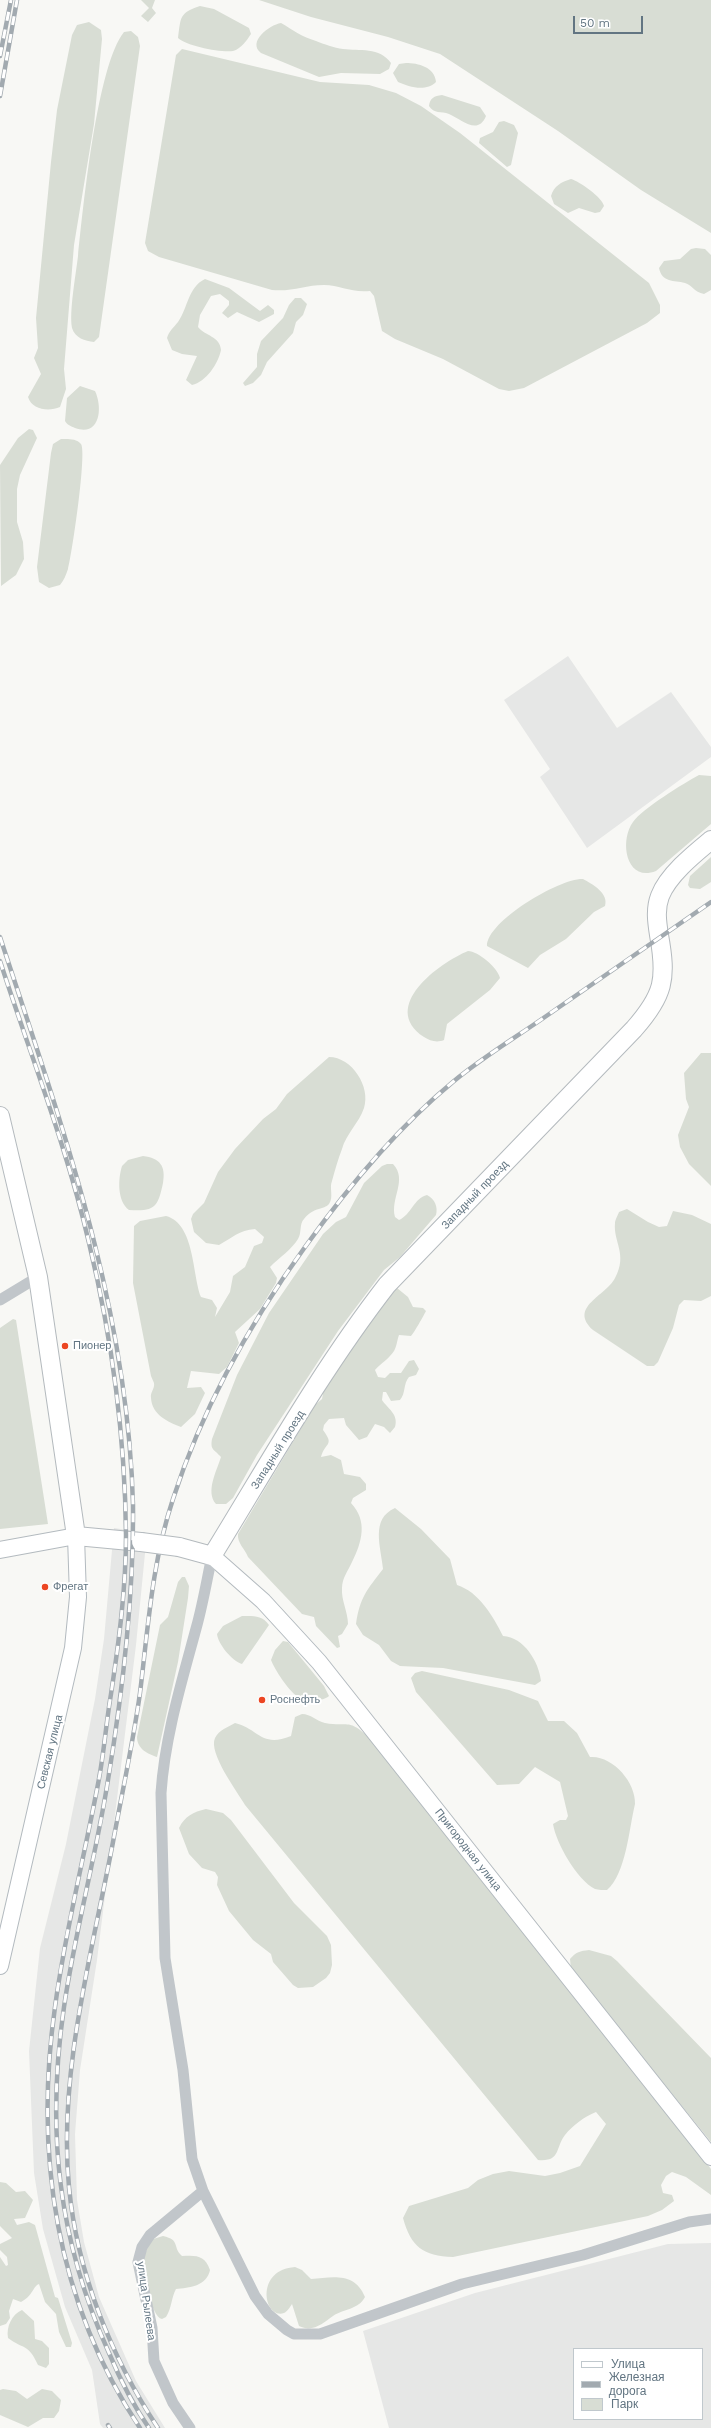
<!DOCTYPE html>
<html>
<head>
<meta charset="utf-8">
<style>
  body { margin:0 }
  #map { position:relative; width:711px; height:2428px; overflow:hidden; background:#f8f8f5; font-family:"Work Sans",sans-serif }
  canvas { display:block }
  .legend { position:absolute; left:573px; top:2348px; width:130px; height:72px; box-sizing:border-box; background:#fff; border:1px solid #c0c8cd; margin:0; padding:5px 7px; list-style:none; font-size:12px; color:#627582 }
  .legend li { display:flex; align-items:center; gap:8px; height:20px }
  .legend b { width:20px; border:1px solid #c0c8cd }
  .scale { position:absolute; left:573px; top:16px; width:70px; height:18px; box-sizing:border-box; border:2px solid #627582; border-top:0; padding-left:5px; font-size:12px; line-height:14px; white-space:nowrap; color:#627582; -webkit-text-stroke:3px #fff; paint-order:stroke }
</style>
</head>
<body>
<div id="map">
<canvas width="711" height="2428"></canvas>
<ul class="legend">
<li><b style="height:5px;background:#fff"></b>Улица</li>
<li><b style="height:5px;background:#a2aab0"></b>Железная дорога</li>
<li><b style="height:11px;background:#d8ddd4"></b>Парк</li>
</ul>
<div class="scale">50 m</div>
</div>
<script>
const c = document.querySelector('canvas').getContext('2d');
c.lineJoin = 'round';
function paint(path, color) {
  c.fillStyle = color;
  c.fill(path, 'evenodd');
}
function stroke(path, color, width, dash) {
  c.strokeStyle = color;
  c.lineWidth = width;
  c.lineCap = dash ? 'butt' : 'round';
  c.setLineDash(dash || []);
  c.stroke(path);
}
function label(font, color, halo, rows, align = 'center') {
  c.font = font + ' "Work Sans",sans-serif';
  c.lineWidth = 4;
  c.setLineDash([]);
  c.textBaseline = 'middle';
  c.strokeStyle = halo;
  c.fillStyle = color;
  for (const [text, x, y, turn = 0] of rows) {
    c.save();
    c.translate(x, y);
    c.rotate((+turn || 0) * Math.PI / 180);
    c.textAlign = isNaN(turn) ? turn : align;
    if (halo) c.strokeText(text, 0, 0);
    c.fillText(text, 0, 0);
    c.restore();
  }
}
paint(new Path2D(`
  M568,656L617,728L671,692L711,747V757L587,848L540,777L550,769L504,700Z
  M114,1528L147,1533L136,1645L97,1960L80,2070L75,2134L77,2200L84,2242L99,2297L136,2381L165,2428H103L100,2424L92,2370L65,2307L43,2229L34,2173L29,2051L40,1948L66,1844L95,1699L104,1639Z
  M711,2243V2428H389L363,2331L475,2293L668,2244ZM574,2349H702V2419H574Z`), '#e6e7e6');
paint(new Path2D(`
  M141,0H155L152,8L156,13L148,22L141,16L149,8Z
  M259,0H711V233L641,190L558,131L440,54L388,37L311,17Z
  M200,6L214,9L249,28L251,34C247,40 241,49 233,51C222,53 186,46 178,38C181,17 179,13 200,6Z
  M89,22L101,30L102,39L94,124L74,245L64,369L66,389L60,407C49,412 32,410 28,397L41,374L34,358L38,348L36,318L51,162L57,110L72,35L77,25Z
  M281,23C293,30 302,37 316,41C324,44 334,48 343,49C359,51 380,47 391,63L389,69L380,74L341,73L319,77L261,53C247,42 269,25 281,23Z
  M131,31L138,37L140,46L99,337L94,342C85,341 75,338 72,328C69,311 76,274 78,256C83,208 97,65 124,32Z
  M182,49L320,82L369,85L396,93L421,106L460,133L649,283L660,305V313L647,323L524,388L509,391L499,389L443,359L395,339L382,331L374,296L370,291C351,293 340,285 324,285C305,285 292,292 272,290L159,257L148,251L145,243L176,55Z
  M406,63C418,63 435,67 436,82C426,92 409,87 398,82L393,73L399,64Z
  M442,95L480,107L486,116C478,136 461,119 449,114C441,111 434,114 429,106C430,98 434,96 442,95Z
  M504,121L514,125L518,133L511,165L507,167L479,143L480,138L493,132L499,122Z
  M571,179C579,181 603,198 604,206L600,212L595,213L579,208L568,213L554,204L551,196C554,186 561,182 571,179Z
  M696,248L705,249L711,255V290L704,294C694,292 692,285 685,283C674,280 662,283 659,268L664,261L680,259L691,249Z
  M205,279L229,288L260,311L268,305L274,310V314L259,322L237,312L228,318L222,313L229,305V301L220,294L211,296L200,315L198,327C205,336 220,336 221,350C218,364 206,382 192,385L186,380L197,356L182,354L172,350L167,338C169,331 174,327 178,322C188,308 188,287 205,279Z
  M295,298H301L307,304L303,315L296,322L293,333L267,362L261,375L253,383L245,386L243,383L257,367V354L261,341L283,318L289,305Z
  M80,386L95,391C103,408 100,437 75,428C71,426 67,425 65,421L67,398Z
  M29,429L33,430L37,438L20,475L17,489V522L23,542L24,559L16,575L1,586L0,465L18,438Z
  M61,439C67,439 76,438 81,444C87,453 72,554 68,569C66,575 64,580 60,585L49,588L39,582L37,567L51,453L53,444Z
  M699,775L711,776V824L656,871C626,883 619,841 633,822C642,809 684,783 699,775Z
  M711,857V882L700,889L690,888L688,885L690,876Z
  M583,879C592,884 609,893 605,906L594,912L566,939L540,955L528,968L487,946C487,921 560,878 583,879Z
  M468,951C478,951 498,968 500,978L490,990L447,1024L444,1040C437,1043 430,1041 424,1037C379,1007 439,963 468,951Z
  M701,1053H711V1186L689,1164L680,1147L678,1135L689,1107L686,1099L684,1073Z
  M329,1057C352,1057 371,1087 364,1108C359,1123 346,1134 342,1149C338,1159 335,1170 332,1181C329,1188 334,1197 329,1204C324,1210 313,1207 304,1219C299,1224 302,1233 298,1239C292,1249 279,1258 270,1267L277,1278L276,1283L260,1309L235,1332L239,1343L227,1367L219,1374L191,1371L187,1388L201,1387L205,1393L195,1414L181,1427C168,1422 152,1415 151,1398C150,1392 155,1389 154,1383L151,1376L133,1283L134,1226L140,1221L166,1216C195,1224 192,1274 201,1297L212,1300L217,1308L215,1317L230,1292L233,1276L245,1267L254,1246L262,1243L264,1237L255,1229C239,1230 232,1238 219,1245L206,1243L194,1232L191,1219L193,1214L204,1203L218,1172L235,1149L263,1119L276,1109L287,1094Z
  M143,1156C160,1158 166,1166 163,1183C158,1206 156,1212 129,1210C117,1201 118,1179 122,1166L128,1160Z
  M387,1164H393C408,1180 390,1198 395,1217L399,1220C411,1215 414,1198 427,1195C435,1199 438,1207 436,1215L400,1257L384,1270L338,1331L257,1455L233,1498L226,1504H216C205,1492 217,1470 221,1457C214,1449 210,1450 212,1439L237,1375L269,1313L323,1234L336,1222L346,1217L364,1183L382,1166Z
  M627,1209L648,1222L659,1227L667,1226L673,1211L692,1215L711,1224V1296L701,1301L684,1300L679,1305L673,1328L658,1362L654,1366H647L593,1330C568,1307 606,1296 615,1278C628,1254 613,1242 615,1223C615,1220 618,1215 619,1212Z
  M397,1288L408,1297L413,1307L423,1308L426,1311C424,1315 414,1333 411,1336L399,1335C397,1340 397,1346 394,1351C389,1359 381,1363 375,1370L378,1377L385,1378L390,1373H401L409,1361L414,1360L419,1369L416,1375L409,1377C403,1384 406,1393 400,1400L391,1401L386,1392H383L382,1400C387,1408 399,1414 395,1427L390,1433L384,1427L375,1424L367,1437L359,1440L346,1425L344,1418L329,1419L324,1425L323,1430C335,1446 325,1442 321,1457L331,1455L341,1460L344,1474L360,1477L366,1484V1490L353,1498L351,1503C368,1521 362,1542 352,1562C348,1571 342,1578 342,1588C341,1600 348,1612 348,1624L342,1634L338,1636L340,1647L337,1648L316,1626L314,1617L302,1614L248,1557C245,1549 237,1543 238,1534L315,1405L322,1399L325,1383L392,1289Z
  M13,1319L16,1320L48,1524L0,1529V1328Z
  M395,1508L421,1529L450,1559L457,1585C479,1592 493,1616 503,1636C524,1637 539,1662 541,1681L535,1685L443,1668L400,1666L391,1661L379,1645L363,1635L356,1624C360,1597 367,1590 383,1569C381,1547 370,1519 395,1508Z
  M182,1577H185L189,1586L188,1598L178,1662L157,1757C148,1754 137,1749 137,1737L160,1625L168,1617L178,1582Z
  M242,1616C254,1616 262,1615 269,1625L242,1664C232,1661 218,1644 217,1634L223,1626Z
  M283,1641L288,1642L324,1686L329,1696C323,1702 305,1701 297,1696C288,1690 275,1670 271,1660L275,1650Z
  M422,1671L509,1690L538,1701L548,1721H564L577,1733L590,1757C612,1755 636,1782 635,1804C629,1829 626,1874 607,1890C604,1890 598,1890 595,1889C577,1880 556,1843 553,1824L560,1820H566L568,1816L560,1782L535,1767L519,1784L497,1785L416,1692L411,1678L415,1673Z
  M302,1714C311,1714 316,1721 325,1723C347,1727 349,1718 368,1737L705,2161L711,2169V2195L686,2177L672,2172L666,2176L661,2185L663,2193L672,2195L674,2201L662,2210L648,2216L453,2257C423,2256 411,2247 403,2218L409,2206L468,2188L478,2180L493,2174L509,2171L545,2176L560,2173L580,2166L606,2124L596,2112C584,2117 573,2125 565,2135C555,2148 561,2162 538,2160L245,1805C237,1791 208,1753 215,1738C219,1730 228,1727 235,1723C259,1729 261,1748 291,1736L295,1717Z
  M206,1809L223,1813L231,1820L294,1903L327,1936L331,1945L332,1965L330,1973L326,1978L313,1987L298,1988L293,1985L273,1962L271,1954L253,1940L229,1911L217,1885L218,1877L215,1872L202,1868L189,1854L179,1828C185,1816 193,1812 206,1809Z
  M589,1950L611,1956L617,1961L711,2058V2142L571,1969L570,1959C576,1952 580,1951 589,1950Z
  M0,2182L6,2183L16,2192L25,2191L33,2200L25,2218L14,2219L17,2225L29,2222L35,2225L55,2297L58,2298L72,2343L71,2347H66L59,2332L56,2314L45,2302L39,2284C33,2286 33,2296 21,2302L13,2299L9,2311L10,2318L6,2324L0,2326V2257L6,2266L8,2265L7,2257L0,2250V2244L12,2238L0,2226Z
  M163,2236C181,2240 172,2247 182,2256C196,2255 205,2255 210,2270C207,2286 189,2288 176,2289C171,2298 172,2308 166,2317L162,2319C151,2317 144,2275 143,2264C143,2257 148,2247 150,2240Z
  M295,2267L302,2270L311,2279C333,2277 355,2272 365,2297C358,2310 345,2308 333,2316C323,2323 313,2333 299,2326L292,2304C290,2307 287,2312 284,2313C264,2320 254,2270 295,2267Z
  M22,2310L34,2321L35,2339L42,2341L49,2348V2364L46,2368L38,2365C28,2343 24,2350 8,2338C6,2327 12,2314 22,2310Z
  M3,2389L16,2391L27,2399L42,2389L52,2391L61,2400L59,2411L54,2418H43L28,2427L0,2415V2390Z`), '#d8ddd4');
const secondary = new Path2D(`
  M0,1550L76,1536L78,1597L73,1648L0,1966
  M212,1556L263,1601L319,1662L711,2157`);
const primary = new Path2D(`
  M0,1116L38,1277L76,1536L141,1542
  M179,1547L212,1556C268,1465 321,1370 387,1285L634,1029C664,995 667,979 659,935C657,922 655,909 660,896C668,875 694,854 711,840`);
stroke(secondary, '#b3babf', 18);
stroke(primary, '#b4babe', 20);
stroke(new Path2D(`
  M0,1300L38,1277
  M212,1556C207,1579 203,1603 197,1625C182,1681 165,1735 161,1793L165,1958L183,2070L192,2159L203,2191L255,2296L268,2314L287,2330L294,2334H320L462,2284L583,2255L689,2222L711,2219
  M190,2428L173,2403L154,2361L152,2328L138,2262L142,2247L150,2235L203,2191`), '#c1c6ca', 11);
stroke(secondary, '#fff', 16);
stroke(primary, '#fff', 18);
const rail = new Path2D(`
  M0,56L11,0
  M0,96L17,0
  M0,937C61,1123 128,1306 133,1505C134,1597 123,1689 108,1780C96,1856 75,1931 64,2007C46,2130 58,2240 109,2353C120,2379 133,2405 149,2428
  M0,961C30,1054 67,1147 89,1243C112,1338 125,1437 126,1535C126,1588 119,1641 111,1694C106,1723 104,1754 98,1784C84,1858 65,1932 55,2007C34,2155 56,2302 140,2428
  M108,2425L110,2428
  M158,2428C111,2357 77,2272 69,2187C58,2074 92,1953 113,1842C122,1793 133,1743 140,1693C148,1628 152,1562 173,1499C202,1409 250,1323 305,1247C348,1187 397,1128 454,1081C482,1058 513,1039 542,1019C598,980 655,941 711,902`);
stroke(rail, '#a2aab0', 4.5);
stroke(rail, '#fff', 3, [9]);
const primaryBridge = new Path2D(`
  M141,1542L179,1547`);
stroke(primaryBridge, '#b4babe', 20, []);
stroke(primaryBridge, '#fff', 18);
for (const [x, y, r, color] of [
  [65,1346,4,"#ec4622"],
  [45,1587,4,"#ec4622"],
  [262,1700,4,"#ec4622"]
]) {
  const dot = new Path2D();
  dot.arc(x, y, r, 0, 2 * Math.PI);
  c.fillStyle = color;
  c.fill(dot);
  stroke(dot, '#fff', 1.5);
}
label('11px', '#627582', '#fff', [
  ["Западный проезд",475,1195,-46],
  ["Западный проезд",278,1450,-58],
  ["Севская улица",50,1752,-76],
  ["Пригородная улица",468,1850,52],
  ["улица Рылеева",146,2301,82]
]);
label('11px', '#627582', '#fff', [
  ["Пионер",73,1346],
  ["Фрегат",53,1587],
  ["Роснефть",270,1700]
], 'left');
</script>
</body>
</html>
